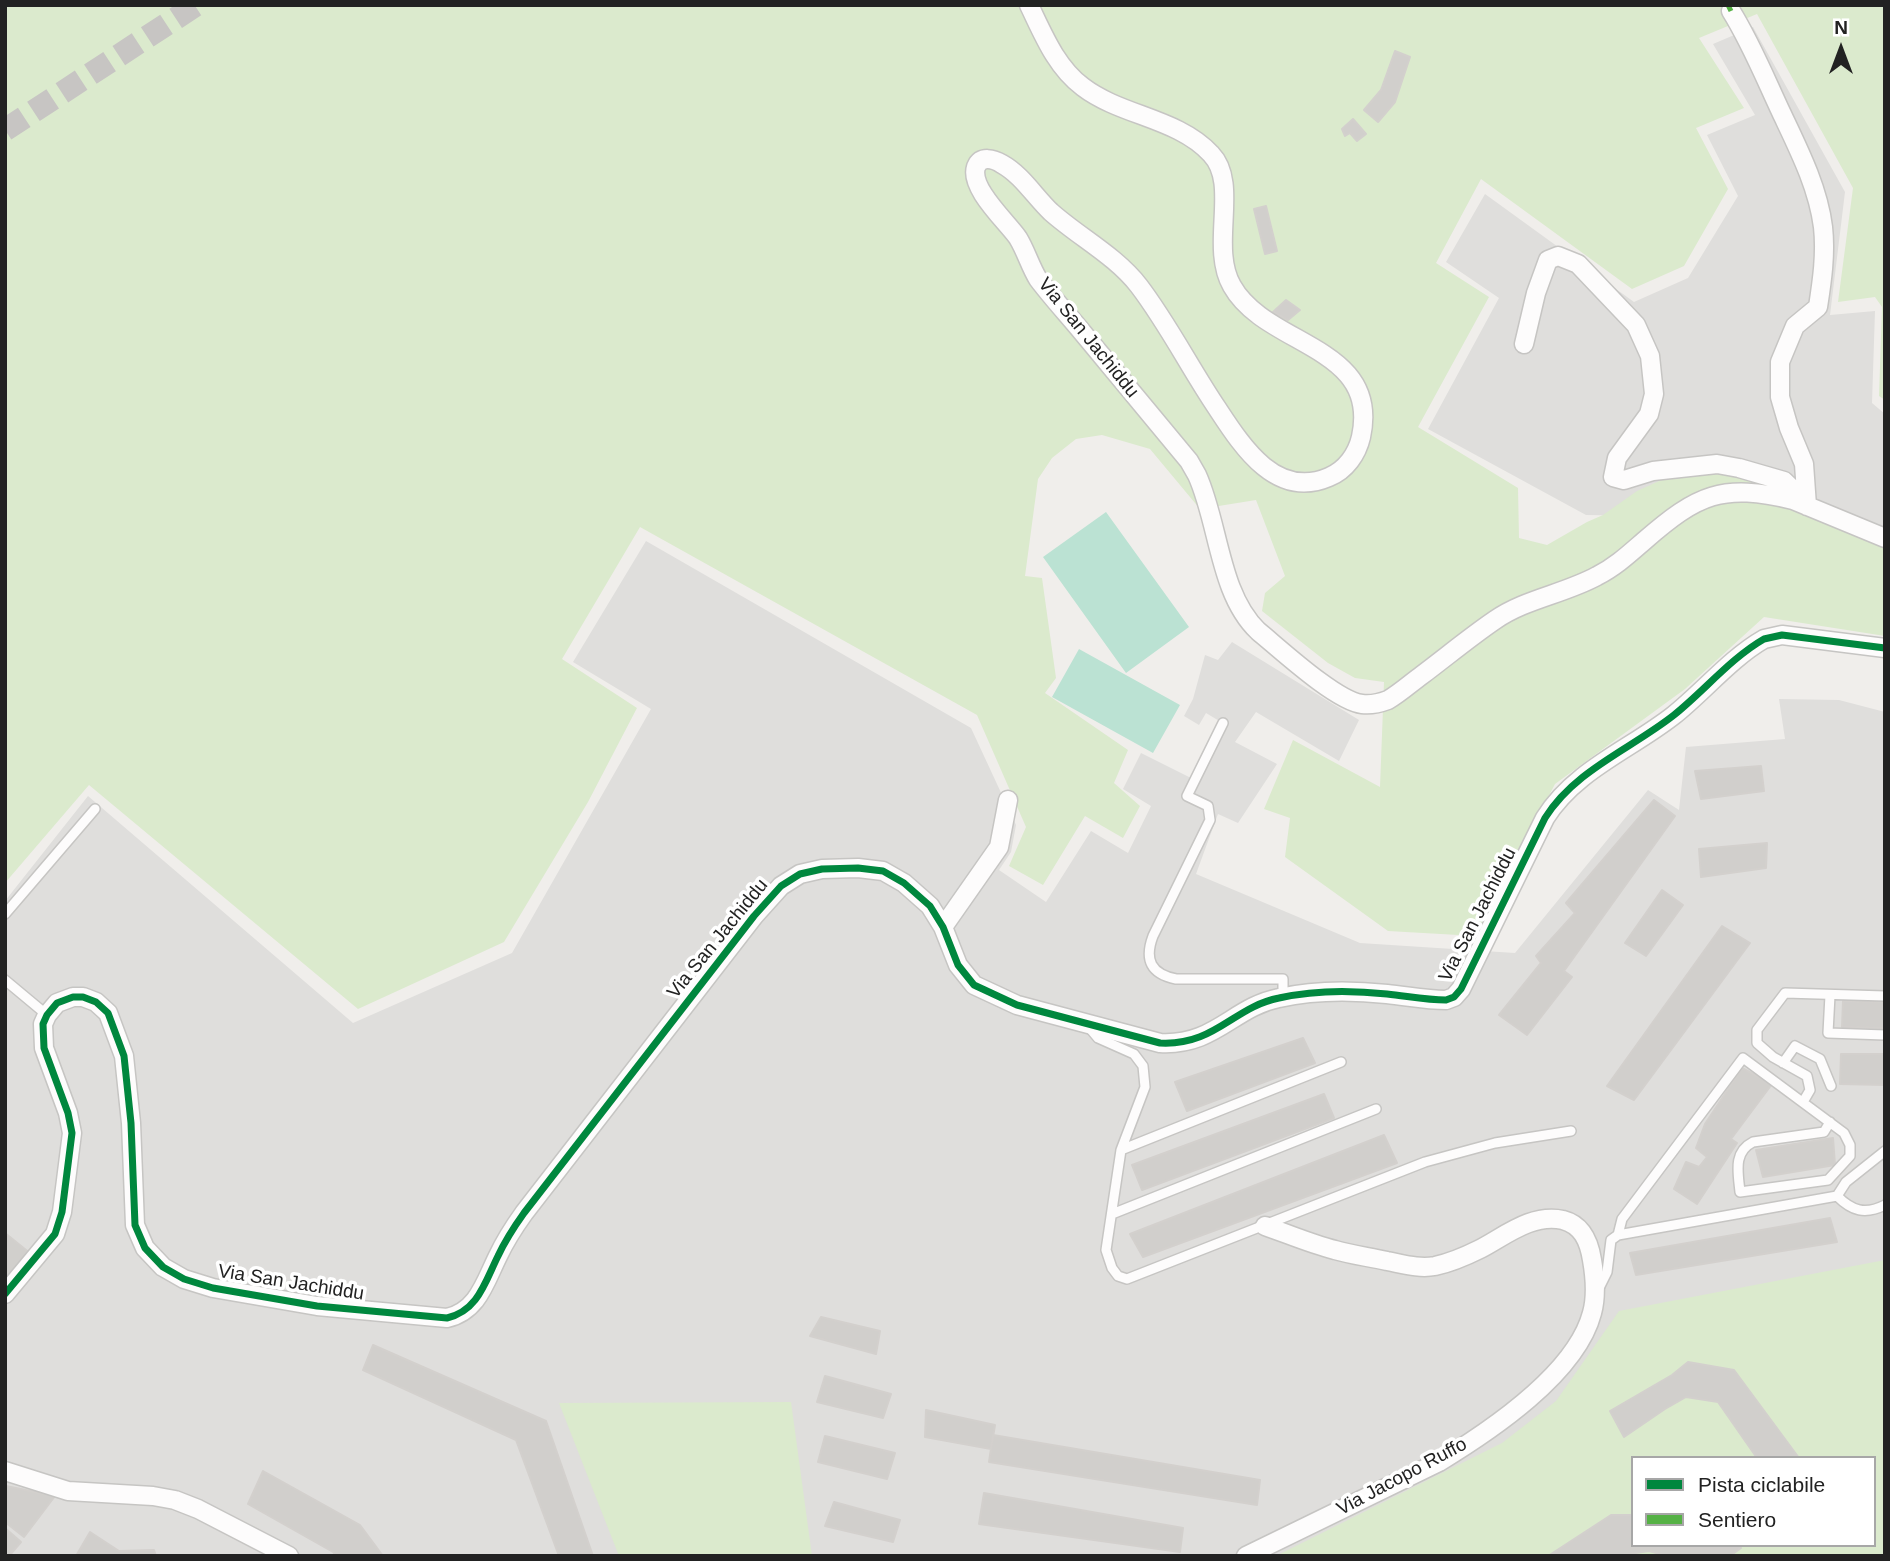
<!DOCTYPE html>
<html>
<head>
<meta charset="utf-8">
<style>
  body { margin:0 }
  #map { position:relative; width:1890px; height:1561px; overflow:hidden; background:#f0eeeb; font-family:Helvetica,sans-serif }
  canvas { display:block }
  .frame { position:absolute; inset:0; border:7px solid #222; pointer-events:none }
  .legend { position:absolute; left:1631px; top:1456px; width:245px; height:91px; box-sizing:border-box; background:#fff; border:2px solid #a7a7a7; margin:0; padding:9px 12px; list-style:none; font-size:21px; color:#222 }
  .legend li { display:flex; align-items:center; gap:14px; height:35px }
  .legend b { width:35px; border:2px solid #a7a7a7 }
  .north { position:absolute; left:1806px; top:14px; width:70px; height:70px; -webkit-text-stroke:5px #fff; paint-order:stroke; rotate:0deg; font-size:19px; font-weight:700; line-height:28px; text-align:center; color:#222 }
  .north::after { content:''; display:block; margin:auto; width:24px; height:32px; background:#222; clip-path:polygon(50% 0,100% 100%,50% 72%,0 100%) }
</style>
</head>
<body>
<div id="map">
<canvas width="1890" height="1561"></canvas>
<div class="frame"></div>
<ul class="legend">
<li><b style="height:9px;background:#00873e"></b>Pista ciclabile</li>
<li><b style="height:9px;background:#55b145"></b>Sentiero</li>
</ul>
<div class="north">N</div>
</div>
<script>
const c = document.querySelector('canvas').getContext('2d');
c.lineJoin = 'round';
function paint(path, color) {
  c.fillStyle = color;
  c.fill(path, 'evenodd');
}
function stroke(path, color, width, dash) {
  c.strokeStyle = color;
  c.lineWidth = width;
  c.lineCap = dash ? 'butt' : 'round';
  c.setLineDash(dash || []);
  c.stroke(path);
}
function label(font, color, halo, rows, align = 'center') {
  c.font = font + ' Helvetica,sans-serif';
  c.lineWidth = 7;
  c.setLineDash([]);
  c.textBaseline = 'middle';
  c.strokeStyle = halo;
  c.fillStyle = color;
  for (const [text, x, y, turn = 0] of rows) {
    c.save();
    c.translate(x, y);
    c.rotate((+turn || 0) * Math.PI / 180);
    c.textAlign = isNaN(turn) ? turn : align;
    if (halo) c.strokeText(text, 0, 0);
    c.fillText(text, 0, 0);
    c.restore();
  }
}
paint(new Path2D(`
  M1753,27L1845,192L1830,315L1875,311L1872,403L1885,414V568L1781,518L1586,515L1428,429L1499,298L1446,262L1485,194L1634,302L1688,278L1738,196L1707,135L1755,115L1713,44Z
  M646,541L971,728L1016,825L1011,852L999,870L1046,902L1091,831L1128,853L1151,806L1123,789L1141,753L1191,778L1221,722L1206,713L1199,725L1184,716L1193,699L1205,655L1218,660L1232,642L1359,720L1339,761L1256,712L1235,742L1277,764L1238,823L1218,814L1196,874L1360,943L1515,953L1648,790L1679,810L1686,747L1785,739L1779,699L1839,700L1885,712V1556H5V901L88,796L353,1023L512,953L651,709L573,662ZM1633,1458H1874V1545H1633Z`), '#dfdedc');
paint(new Path2D(`
  M5,5H1885V400L1879,396L1882,307L1875,297L1838,302L1853,188L1757,14L1699,38L1744,108L1696,128L1728,189L1684,266L1632,289L1481,179L1436,263L1489,297L1418,427L1518,488L1519,538L1547,545L1587,522L1603,515L1637,491L1668,477L1690,471L1725,475L1787,489L1885,540V636L1764,617L1685,689L1555,784L1476,936L1388,931L1285,857L1290,818L1264,809L1293,740L1380,787L1384,682L1355,678L1328,663L1262,611L1265,593L1285,576L1256,500L1200,509L1150,449L1102,435L1076,439L1052,458L1038,479L1025,576L1042,578L1056,678L1045,693L1128,750L1114,783L1140,806L1123,838L1085,816L1043,885L1009,866L1026,827L977,715L640,527L562,659L637,708L588,802L504,942L358,1009L89,785L5,883Z
  M1885,1260V1556H1276L1502,1443L1556,1401L1619,1311ZM1633,1458H1874V1545H1633Z
  M791,1402L812,1556H619L559,1403Z`), '#dbeacd');
paint(new Path2D(`
  M1106,512L1189,627L1126,673L1043,557Z
  M1079,649L1180,705L1153,753L1052,697Z`), '#bbe2d3');
const building = new Path2D(`
  M1395,51L1410,57L1395,102L1378,122L1364,110L1381,90Z
  M1353,119L1366,134L1357,141L1350,133L1345,136L1342,129Z
  M1266,206L1277,251L1265,254L1254,209Z
  M1286,300L1300,310L1288,320L1273,312Z
  M1761,766L1764,791L1701,799L1695,771Z
  M1654,800L1675,816L1564,971L1572,977L1527,1035L1499,1015L1541,963L1536,956L1575,913L1566,903Z
  M1767,843L1766,868L1701,877L1699,849Z
  M1662,890L1683,905L1646,956L1625,943Z
  M1722,926L1750,943L1634,1100L1607,1086Z
  M1843,1001L1885,1002V1028L1842,1027Z
  M1303,1038L1315,1063L1187,1111L1175,1082Z
  M1841,1054H1885V1085L1840,1084Z
  M1742,1068L1772,1084L1731,1139L1737,1143L1697,1204L1674,1189L1686,1162L1699,1167L1707,1157L1696,1148L1705,1124Z
  M1324,1094L1334,1118L1142,1190L1132,1165Z
  M1384,1135L1397,1163L1143,1257L1130,1234Z
  M1833,1138L1835,1165L1763,1177L1756,1150Z
  M1830,1218L1837,1242L1636,1275L1630,1253Z
  M5,1233L31,1254L5,1280Z
  M821,1317L880,1331L876,1354L810,1336Z
  M373,1345L546,1421L593,1556H559L516,1440L363,1370Z
  M1688,1362L1734,1370L1799,1458H1757L1718,1402L1686,1397L1665,1409L1624,1437L1610,1411L1672,1375Z
  M825,1376L891,1394L883,1418L817,1402Z
  M926,1410L995,1425L991,1449L925,1437Z
  M993,1435L1260,1480L1257,1505L989,1462Z
  M825,1436L895,1453L887,1479L818,1462Z
  M263,1471L360,1525L383,1556H336L333,1552L248,1504Z
  M6,1486L55,1496L24,1537L5,1522Z
  M984,1493L1183,1528L1180,1552L979,1524Z
  M834,1502L900,1520L893,1542L825,1526Z
  M1611,1515H1633V1545H1738L1741,1548L1730,1556H1667L1649,1551L1616,1556H1548Z
  M5,1528L21,1542L9,1556H5Z
  M90,1532L119,1551L154,1550L156,1556H76Z`);
paint(building, '#d1cfcc');
stroke(building, '#d3d0cd', 2);
stroke(new Path2D(`
  M5,130L196,5`), '#c7c5c3', 23, [23, 11]);
const lane = new Path2D(`
  M1223,723L1187,796L1208,806L1210,820L1153,936C1144,960 1151,974 1176,979H1283V997
  M5,914L95,809
  M5,980L47,1015
  M1830,995L1828,1033L1885,1035
  M1088,1026L1098,1038L1134,1054L1143,1066L1145,1087L1121,1150L1106,1250L1112,1268L1118,1276L1127,1279L1425,1162L1495,1143L1571,1131
  M1783,1063L1795,1046L1820,1059L1831,1086
  M1803,1102L1810,1090L1807,1076L1773,1057L1757,1043V1030L1785,993L1885,996
  M1121,1150L1341,1062
  M1837,1196L1846,1182L1885,1151
  M1112,1214L1376,1109
  M1618,1235L1622,1219L1743,1058L1844,1133L1850,1145V1156L1828,1180L1740,1192C1738,1172 1733,1152 1753,1142L1824,1132L1830,1122
  M1598,1290L1607,1272L1611,1240L1618,1235L1837,1196C1852,1211 1865,1215 1885,1205`);
const street = new Path2D(`
  M1029,5C1043,34 1056,67 1083,87C1121,116 1178,118 1211,154C1240,184 1209,246 1232,286C1266,347 1381,345 1361,437C1357,454 1346,470 1329,477C1276,500 1242,446 1217,408C1190,368 1168,324 1139,286C1116,256 1079,237 1051,212C1035,197 1022,175 1002,164C994,159 981,155 976,167C969,188 1007,222 1018,238C1026,251 1030,266 1038,279C1053,299 1071,318 1087,338C1121,379 1155,420 1189,461L1197,475C1219,523 1219,594 1258,631C1280,649 1336,701 1362,704C1370,705 1380,703 1388,700C1400,693 1411,683 1422,675C1446,657 1470,637 1495,620C1525,599 1564,594 1597,576C1615,567 1629,554 1644,541C1698,494 1722,483 1793,500L1885,538
  M1731,11C1751,43 1765,78 1781,112C1798,148 1818,187 1823,227C1826,254 1822,281 1818,307L1795,326L1780,362V397L1789,428L1804,464L1807,506
  M1524,344L1536,293L1548,260L1558,256L1578,264L1636,325L1650,356L1654,394L1649,414L1617,458L1613,477L1624,480L1653,471L1717,464L1739,468L1784,481L1807,503
  M943,927L999,847L1008,800
  M5,1294L55,1234L62,1212L72,1133L68,1113L44,1048L43,1024L47,1015L57,1003L73,997H83L96,1002L108,1013L124,1056L131,1123L135,1225L145,1248L163,1267L184,1279L213,1288L317,1306L447,1318C478,1311 485,1282 498,1256C505,1241 514,1227 524,1213L754,916L781,886L800,874L822,869L858,868L883,871L904,883L930,906L943,927L958,965L974,985L1017,1005L1160,1043C1215,1046 1233,1007 1279,998C1314,990 1351,990 1387,994C1407,996 1426,1000 1446,1000L1454,997L1461,989L1545,818C1575,770 1631,749 1674,715C1704,691 1731,658 1764,639L1782,635L1885,648
  M5,1471L68,1491L153,1496L175,1500L198,1509L289,1556
  M1246,1556L1439,1462C1490,1431 1576,1374 1592,1313C1597,1295 1595,1277 1592,1260C1589,1241 1582,1225 1563,1220C1532,1213 1505,1236 1480,1249C1466,1256 1449,1263 1435,1266C1419,1269 1403,1264 1387,1261C1370,1257 1352,1255 1335,1250C1311,1244 1288,1234 1265,1226`);
stroke(lane, '#c6c5c3', 12);
stroke(street, '#c6c5c3', 21);
stroke(lane, '#fdfcfc', 9);
stroke(street, '#fdfcfc', 18);
stroke(new Path2D(`
  M1728,5L1731,11`), '#55b145', 5, [10, 5]);
stroke(new Path2D(`
  M5,1294L55,1234L62,1212L72,1133L68,1113L44,1048L43,1024L47,1015L57,1003L73,997H83L96,1002L108,1013L124,1056L131,1123L135,1225L145,1248L163,1267L184,1279L213,1288L317,1306L447,1318C478,1311 485,1282 498,1256C505,1241 514,1227 524,1213L754,916L781,886L800,874L822,869L858,868L883,871L904,883L930,906L943,927L958,965L974,985L1017,1005L1160,1043C1215,1046 1233,1007 1279,998C1314,990 1351,990 1387,994C1407,996 1426,1000 1446,1000L1454,997L1461,989L1545,818C1575,770 1631,749 1674,715C1704,691 1731,658 1764,639L1782,635L1885,648`), '#00873e', 7);
label('19px', '#222', '#fff', [
  ["Via San Jachiddu",1088,338,51],
  ["Via San Jachiddu",1478,915,-63],
  ["Via San Jachiddu",718,939,-51],
  ["Via San Jachiddu",291,1283,9],
  ["Via Jacopo Ruffo",1402,1477,-28]
]);
</script>
</body>
</html>
